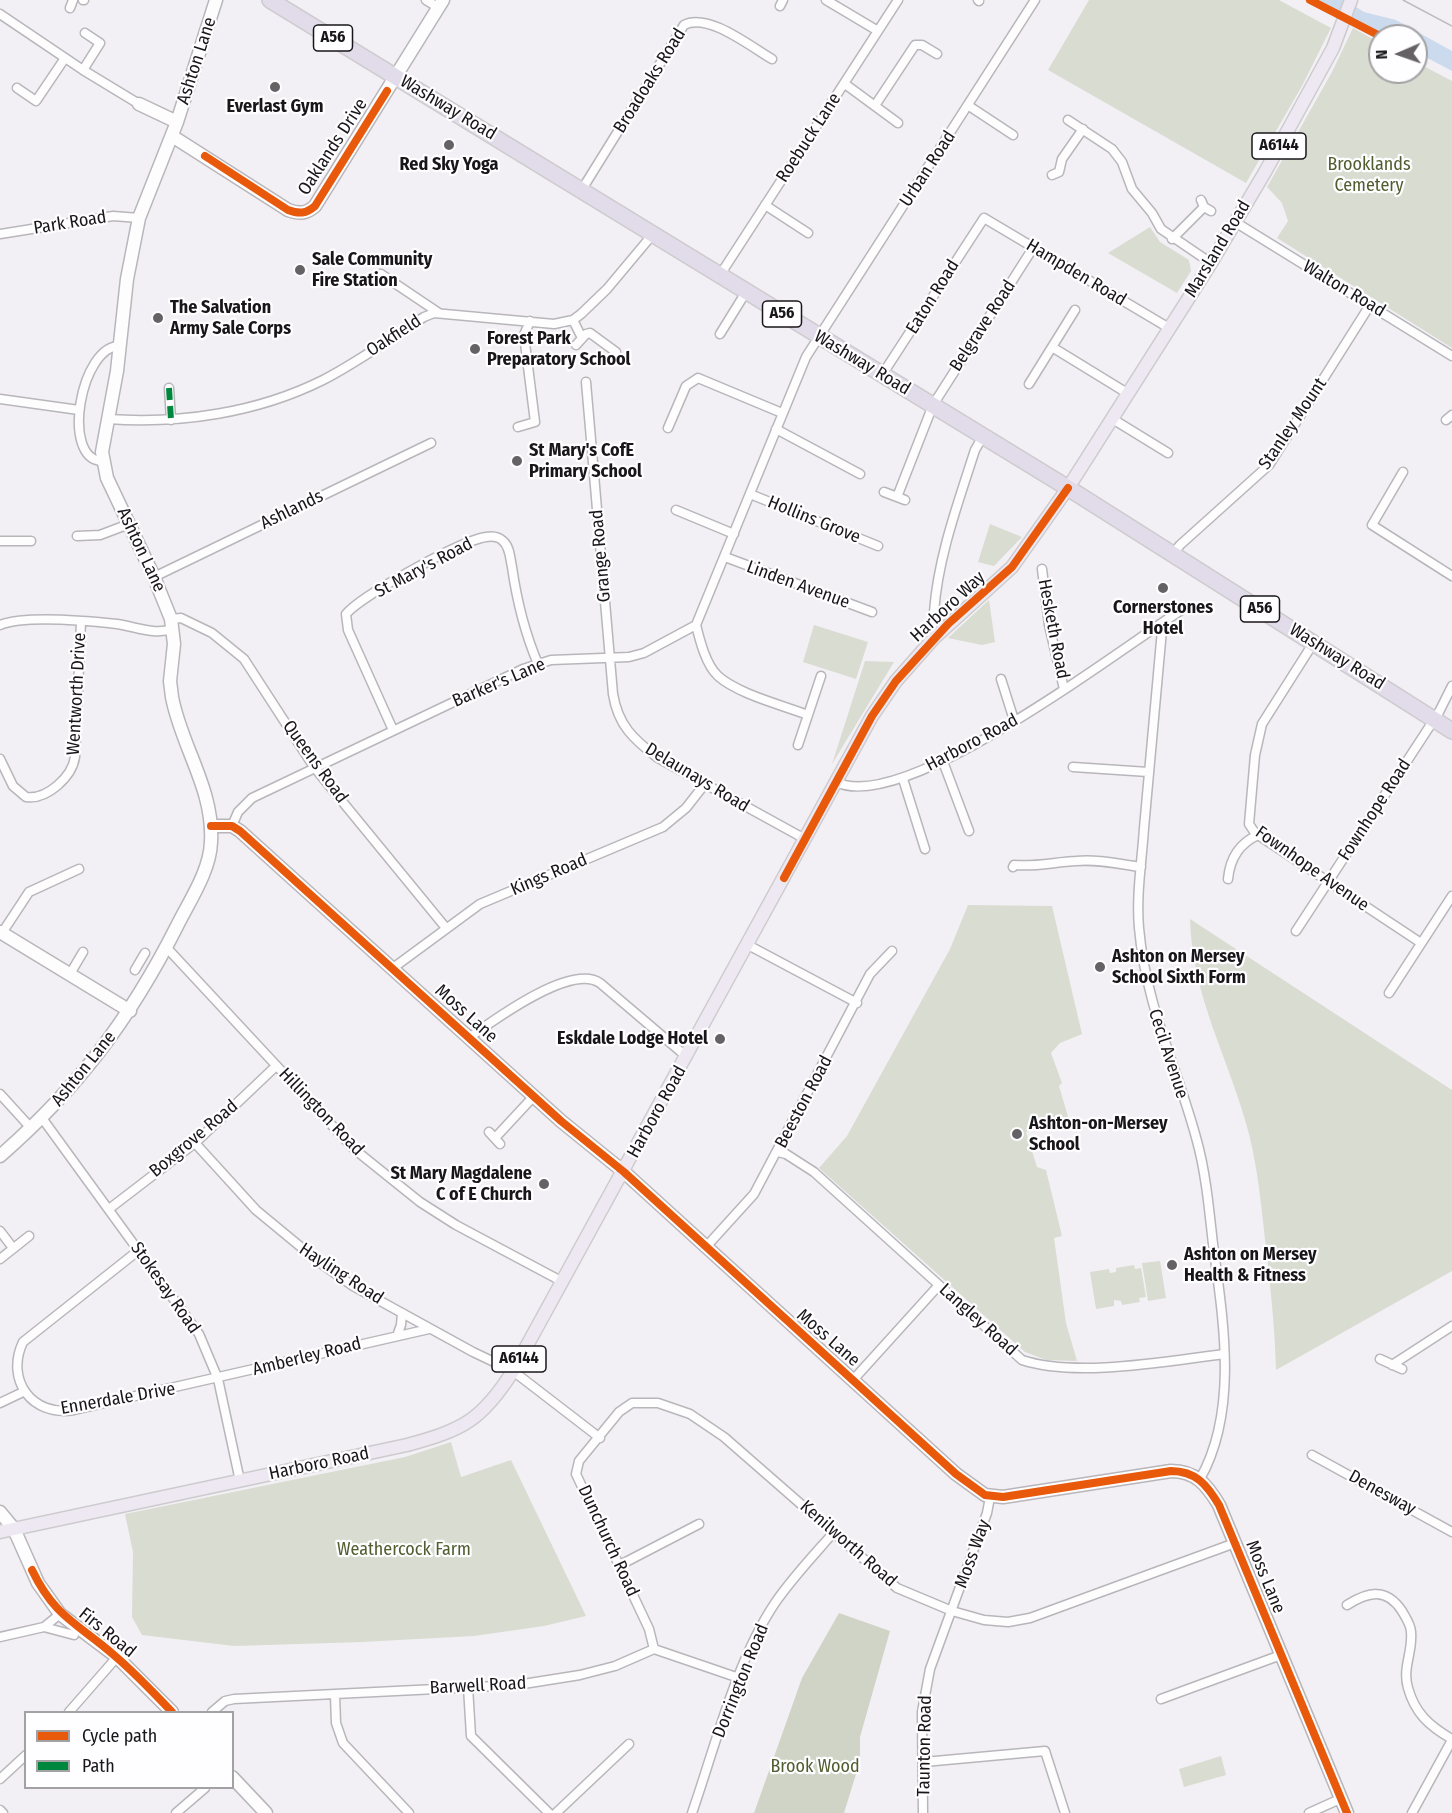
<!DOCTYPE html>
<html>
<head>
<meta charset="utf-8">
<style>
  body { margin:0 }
  #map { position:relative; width:1452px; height:1813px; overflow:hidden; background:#f3f0f5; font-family:"Fira Sans Condensed",sans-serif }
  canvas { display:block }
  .legend { position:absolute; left:24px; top:1711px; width:210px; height:78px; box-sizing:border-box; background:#fefdff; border:2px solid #a2a1a3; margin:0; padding:8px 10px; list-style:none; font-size:18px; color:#181619 }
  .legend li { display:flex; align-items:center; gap:12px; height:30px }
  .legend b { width:30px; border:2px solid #a2a1a3 }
  .north { position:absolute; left:1368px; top:24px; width:60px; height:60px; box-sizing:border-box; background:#fefdff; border:2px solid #a2a1a3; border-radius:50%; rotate:268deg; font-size:16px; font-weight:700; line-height:24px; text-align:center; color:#181619 }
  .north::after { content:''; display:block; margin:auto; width:21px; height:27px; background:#656266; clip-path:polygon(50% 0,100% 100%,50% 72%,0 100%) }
</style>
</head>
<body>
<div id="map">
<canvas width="1452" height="1813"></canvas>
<ul class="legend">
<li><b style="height:8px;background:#e8590c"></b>Cycle path</li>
<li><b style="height:8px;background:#00873e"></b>Path</li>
</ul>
<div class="north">N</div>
</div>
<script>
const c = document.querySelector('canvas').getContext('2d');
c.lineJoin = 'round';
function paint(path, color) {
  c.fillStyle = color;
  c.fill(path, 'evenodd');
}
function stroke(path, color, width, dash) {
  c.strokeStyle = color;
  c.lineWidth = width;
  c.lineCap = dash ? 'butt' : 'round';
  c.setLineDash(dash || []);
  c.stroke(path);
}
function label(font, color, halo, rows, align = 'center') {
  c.font = font + ' "Fira Sans Condensed",sans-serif';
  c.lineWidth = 4.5;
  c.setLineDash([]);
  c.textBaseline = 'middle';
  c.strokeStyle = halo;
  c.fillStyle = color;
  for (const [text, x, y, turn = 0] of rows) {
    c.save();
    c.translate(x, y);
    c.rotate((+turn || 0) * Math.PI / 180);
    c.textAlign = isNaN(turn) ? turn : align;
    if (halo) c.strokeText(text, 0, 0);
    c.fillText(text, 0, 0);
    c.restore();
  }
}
paint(new Path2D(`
  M1089,0H1279L1331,28L1302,86L1246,183L1048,70Z
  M1353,28L1380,43V72H1416V62L1452,81V348L1277,238L1288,221L1282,203L1267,187L1332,72Z
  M1150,227L1160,242L1189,260L1191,271L1177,293L1108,253Z
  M990,524L1022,537L994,566L978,562Z
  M989,600L995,642L982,645L948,638Z
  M814,625L868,642L856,679L803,662Z
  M865,661L894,662L832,764Z
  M968,905L1052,906L1082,1034L1060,1043L1051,1053L1062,1083L1059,1086L1069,1120L1026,1132L1037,1167L1046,1170L1062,1236L1054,1238L1066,1323L1077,1361L1046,1360L1025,1352L819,1168L847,1136L950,949Z
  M1190,919L1452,1090V1271L1276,1370C1275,1331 1271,1294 1267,1256C1262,1215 1259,1174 1249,1134C1230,1060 1192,998 1190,919Z
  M1160,1261L1166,1298L1148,1301L1142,1263Z
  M1134,1265L1135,1269L1141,1268L1146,1297L1139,1298L1140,1302L1122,1305L1121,1301L1114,1300V1306L1096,1309L1090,1272L1109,1269L1110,1273L1116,1272V1268Z
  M451,1442L461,1477L511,1460L586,1616L544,1626L474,1636L362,1642L234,1646L142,1635L132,1617L133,1552L125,1514L405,1457Z
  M1221,1756L1226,1775L1184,1787L1179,1769Z`), '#d9dcd1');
paint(new Path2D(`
  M839,1613L890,1631L860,1737V1761L844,1813H754L802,1678Z`), '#d0d4c6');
paint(new Path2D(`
  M1317,0H1345L1364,12L1396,20L1452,51V71L1416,52V36H1385Z`), '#cbdbed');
const street = new Path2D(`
  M83,0H84
  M426,0L439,8
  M826,0L878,31
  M978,0L979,1
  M780,6L783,0
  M70,8L73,0
  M0,14L83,70L139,104
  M83,70L100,43L85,33
  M845,84L898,123
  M17,88L36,101L65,58
  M876,104L915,45H922L937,54
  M969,106L1013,135
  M1068,120L1112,149L1122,162L1132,189L1152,213L1161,229L1211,263
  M1052,175L1059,172L1062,159L1083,129
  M581,191L684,25C708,12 751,47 772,59
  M1201,200L1204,207L1211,211
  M765,205L808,233
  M1235,222L1452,356
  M0,234L113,216L139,218
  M1172,239L1204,207
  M381,274L439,313
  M720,275L898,0
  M573,320L582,338
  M720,334L746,292
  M576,345L586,334L590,333L616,352
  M1052,347L1127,393
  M882,375L984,218L1169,328
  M586,382L613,694C618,725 633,739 658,758L805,839
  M1029,384L1075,310
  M169,388L171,420
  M0,399L79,410
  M1111,418L1168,453
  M108,419C180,424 257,413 323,380C358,362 391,338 424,317L434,313L554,324L573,320L581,314L607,289L653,234
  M1446,420L1452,415
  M518,427L535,422L524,335L530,321
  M668,428L686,386L698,378L782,413
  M776,429L860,474
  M102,461C60,459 81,345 120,346
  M1403,472L1372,525L1452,576
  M884,492L905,500
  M750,494L878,546
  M897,497L933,405L1033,248
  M676,510L734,534
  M77,536L100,535L129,524
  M0,541H31
  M1173,554L1180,545L1269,465L1370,305
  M725,557L872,612
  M1042,569L1049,625L1064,689
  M154,577L431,443
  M934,612C938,557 958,503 975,450L983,436
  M171,619L181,618L212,633L244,659L314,767L446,928
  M1160,624L1162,630C1156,696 1150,762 1144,828C1142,860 1136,895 1139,928C1146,1007 1177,1066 1197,1141C1206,1174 1209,1209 1213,1244C1223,1319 1239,1410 1200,1479
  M0,625C25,615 89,621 117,624C137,627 153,635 173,629
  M696,625C700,641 706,665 718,676C738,694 782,705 808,715
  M1314,642L1262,724L1255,755L1249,824L1255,833L1421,943
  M1001,679L1014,720
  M393,730L348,630L346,614C362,595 462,540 486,537C492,536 499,537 503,541C510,547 510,558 512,567C517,602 524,631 538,664
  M798,745L821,676
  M0,759L13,786L26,797C47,800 72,777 75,757L81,622
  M942,759L969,831
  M1073,767L1148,772
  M903,779L925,849
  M836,782C905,816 1122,647 1186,607
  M232,826L238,812L252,798L523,669L551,660L629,657L644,653L696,625L806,357L1035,0
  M1013,867L1014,865C1035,867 1055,862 1076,861C1098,859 1119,864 1141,867
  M1228,879C1230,858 1240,843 1258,835
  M1296,931L1439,712L1452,686
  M2,933L29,892L79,869
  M748,945L857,1003
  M167,948L354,1149L420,1202L456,1225L563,1282
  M393,968L480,904L663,827L686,808L704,785
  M135,970L145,953
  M70,974L83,952
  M1389,993L1452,896
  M470,1037C494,1020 571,963 600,983L687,1057
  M0,1094L31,1128
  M42,1118L199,1334L218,1379L240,1481
  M489,1132L500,1144
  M495,1138L534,1096
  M195,1143L256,1210L319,1262L353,1286L473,1352L513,1371L600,1438
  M778,1152L786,1154L814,1172L1022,1360C1076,1378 1167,1361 1224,1354
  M109,1209L195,1143L276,1066
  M0,1231L13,1248
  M705,1248L754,1194L870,974L892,951
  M139,1250L23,1342C5,1380 32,1417 74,1410L429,1329
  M0,1259L29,1236
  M397,1336L401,1325L402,1313
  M1380,1359L1402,1369
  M1392,1365L1452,1326
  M853,1380L939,1285
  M0,1403L23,1392
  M1312,1455L1452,1532
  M620,1565L699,1524
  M1347,1605C1368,1592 1386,1587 1402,1611C1406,1618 1411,1625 1411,1632C1413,1652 1402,1668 1408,1688C1415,1713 1429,1726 1452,1739
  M44,1627L74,1635
  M0,1637L44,1627L60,1614
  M654,1649L649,1629L576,1474L579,1461L619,1412L632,1403H658L690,1414L724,1437L897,1588L952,1611L984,1620L1008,1622L1030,1618L1235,1543
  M468,1687L471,1736L549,1813
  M335,1695L336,1723L343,1743L409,1813
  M1161,1699L1281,1655
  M69,1712L117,1657
  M212,1712L225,1701L234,1699L517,1685L580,1675L615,1666L654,1649L739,1678
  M924,1762L1045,1751L1065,1813
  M0,1779L26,1755
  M0,1810L3,1813
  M176,1813L205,1788
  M556,1813L629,1744
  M692,1813C715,1747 736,1661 775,1603C792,1578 814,1555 834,1532
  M923,1813L922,1712L930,1669L987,1513L990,1497
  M1309,1813L1340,1799
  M1412,1813L1452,1740`);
const secondary = new Path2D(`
  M139,104L177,122
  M172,136L288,210C299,214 306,214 315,206L443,0
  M211,826H232L240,831L561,1121L624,1172L956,1474L985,1495L1003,1497L1171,1471C1196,1471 1207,1485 1219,1505L1347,1813
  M0,932L130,1011
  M0,1156C78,1088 130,1019 177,926C190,900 210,871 211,842C214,789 181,746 172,697L170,681L174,644L171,619L154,577L107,478L102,452L117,371L127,279L139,218L177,122L216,0
  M0,1512L14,1529L38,1583L60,1614L117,1657L172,1712
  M232,1777L266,1813`);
const primary = new Path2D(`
  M0,1532L407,1445C463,1430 482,1420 513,1371L872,716L896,681L934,638L1012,567L1068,488L1211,263L1265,172L1333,48L1351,0`);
const highway = new Path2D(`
  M270,0L1068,488L1452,731`);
stroke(street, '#b8b6ba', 11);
stroke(secondary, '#b8b6ba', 15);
stroke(primary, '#cdcbcd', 15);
stroke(highway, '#cdcbcd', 18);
stroke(street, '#fdfdfe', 8);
stroke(secondary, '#fdfdfe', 12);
stroke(primary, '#ede8f1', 12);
stroke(highway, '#e2dbe9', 15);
stroke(new Path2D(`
  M1403,0L1452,26`), '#bcbbbc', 1.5);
stroke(new Path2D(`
  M169,388L171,420`), '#00873e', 6, [12, 6]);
stroke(new Path2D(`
  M1310,0L1380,36
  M205,156L288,210C299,214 306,214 315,206L387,91
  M211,826H232L240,831L561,1121L624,1172L956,1474L985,1495L1003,1497L1171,1471C1196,1471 1207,1485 1219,1505L1347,1813
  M784,878L872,716L896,681L948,624L1012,567L1068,488
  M32,1570C55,1618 79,1624 115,1656C136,1674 154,1693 172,1712`), '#e8590c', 8);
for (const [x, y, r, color] of [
  [275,87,6,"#656266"],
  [449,145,6,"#656266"],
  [300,270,6,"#656266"],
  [158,318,6,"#656266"],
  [475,349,6,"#656266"],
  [517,461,6,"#656266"],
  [1163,588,6,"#656266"],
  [1100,967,6,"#656266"],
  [720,1039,6,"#656266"],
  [1017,1134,6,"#656266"],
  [544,1184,6,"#656266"],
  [1172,1265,6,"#656266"]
]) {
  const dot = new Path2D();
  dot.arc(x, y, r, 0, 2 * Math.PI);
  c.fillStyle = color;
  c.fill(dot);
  stroke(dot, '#fefdff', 2);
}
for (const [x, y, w] of [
  [333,38,39],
  [1279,146,54],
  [782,314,39],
  [1260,609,39],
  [519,1359,54]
]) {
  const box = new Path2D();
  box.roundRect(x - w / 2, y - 13, w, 26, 4.5);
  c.fillStyle = '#fefdff';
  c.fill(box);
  stroke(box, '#181619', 1.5);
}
label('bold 16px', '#181619', null, [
  ["A56",333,38],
  ["A6144",1279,146],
  ["A56",782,314],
  ["A56",1260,609],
  ["A6144",519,1359]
]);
label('18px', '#181619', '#fefdff', [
  ["Ashton Lane",197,61,-72],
  ["Broadoaks Road",650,81,-58],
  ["Washway Road",448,108,31],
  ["Roebuck Lane",809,138,-57],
  ["Oaklands Drive",333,147,-57],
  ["Urban Road",928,169,-57],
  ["Park Road",70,223,-9],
  ["Marsland Road",1218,249,-59],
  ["Hampden Road",1076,273,31],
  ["Walton Road",1344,289,31],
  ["Eaton Road",933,297,-58],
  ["Belgrave Road",983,326,-57],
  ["Oakfield",394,336,-33],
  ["Washway Road",862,363,31],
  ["Stanley Mount",1293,424,-56],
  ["Ashlands",292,510,-26],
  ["Hollins Grove",814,520,22],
  ["Ashton Lane",141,550,65],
  ["Grange Road",601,556,-95],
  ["St Mary's Road",424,568,-28],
  ["Linden Avenue",798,585,20],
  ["Harboro Way",948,607,-43],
  ["Hesketh Road",1053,629,79],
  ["Washway Road",1337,657,32],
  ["Barker's Lane",499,683,-23],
  ["Wentworth Drive",77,694,-87],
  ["Harboro Road",972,743,-28],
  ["Queens Road",315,762,54],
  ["Delaunays Road",697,778,31],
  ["Fownhope Road",1375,810,-57],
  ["Fownhope Avenue",1312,869,35],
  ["Kings Road",549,875,-23],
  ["Moss Lane",466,1014,42],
  ["Cecil Avenue",1168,1054,72],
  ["Ashton Lane",84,1069,-51],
  ["Beeston Road",804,1102,-62],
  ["Hillington Road",321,1112,46],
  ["Harboro Road",657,1112,-61],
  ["Boxgrove Road",194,1139,-40],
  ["Hayling Road",341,1274,33],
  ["Stokesay Road",165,1288,55],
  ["Langley Road",978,1320,42],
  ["Moss Lane",828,1338,41],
  ["Amberley Road",307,1357,-14],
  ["Ennerdale Drive",118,1399,-10],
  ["Harboro Road",319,1464,-12],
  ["Denesway",1382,1493,29],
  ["Dunchurch Road",608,1541,65],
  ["Kenilworth Road",848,1544,41],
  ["Moss Way",973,1554,-70],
  ["Moss Lane",1265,1577,68],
  ["Firs Road",107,1633,39],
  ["Dorrington Road",741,1681,-68],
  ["Barwell Road",478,1686,-3],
  ["Taunton Road",925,1746,-89]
]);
label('bold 18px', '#181619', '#fefdff', [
  ["Everlast Gym",275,107,"center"],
  ["Red Sky Yoga",449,165,"center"],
  ["Sale Community",312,260],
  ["Fire Station",312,281],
  ["The Salvation",170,308],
  ["Army Sale Corps",170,329],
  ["Forest Park",487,339],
  ["Preparatory School",487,360],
  ["St Mary's CofE",529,451],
  ["Primary School",529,472],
  ["Cornerstones",1163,608,"center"],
  ["Hotel",1163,629,"center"],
  ["Ashton on Mersey",1112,957],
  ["School Sixth Form",1112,978],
  ["Eskdale Lodge Hotel",708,1039,"right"],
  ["Ashton-on-Mersey",1029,1124],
  ["School",1029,1145],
  ["St Mary Magdalene",532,1174,"right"],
  ["C of E Church",532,1195,"right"],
  ["Ashton on Mersey",1184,1255],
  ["Health & Fitness",1184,1276]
], 'left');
label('18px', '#505e2f', '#fefdff', [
  ["Brooklands",1369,165],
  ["Cemetery",1369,186],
  ["Weathercock Farm",404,1550],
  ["Brook Wood",815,1767]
]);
</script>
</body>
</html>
